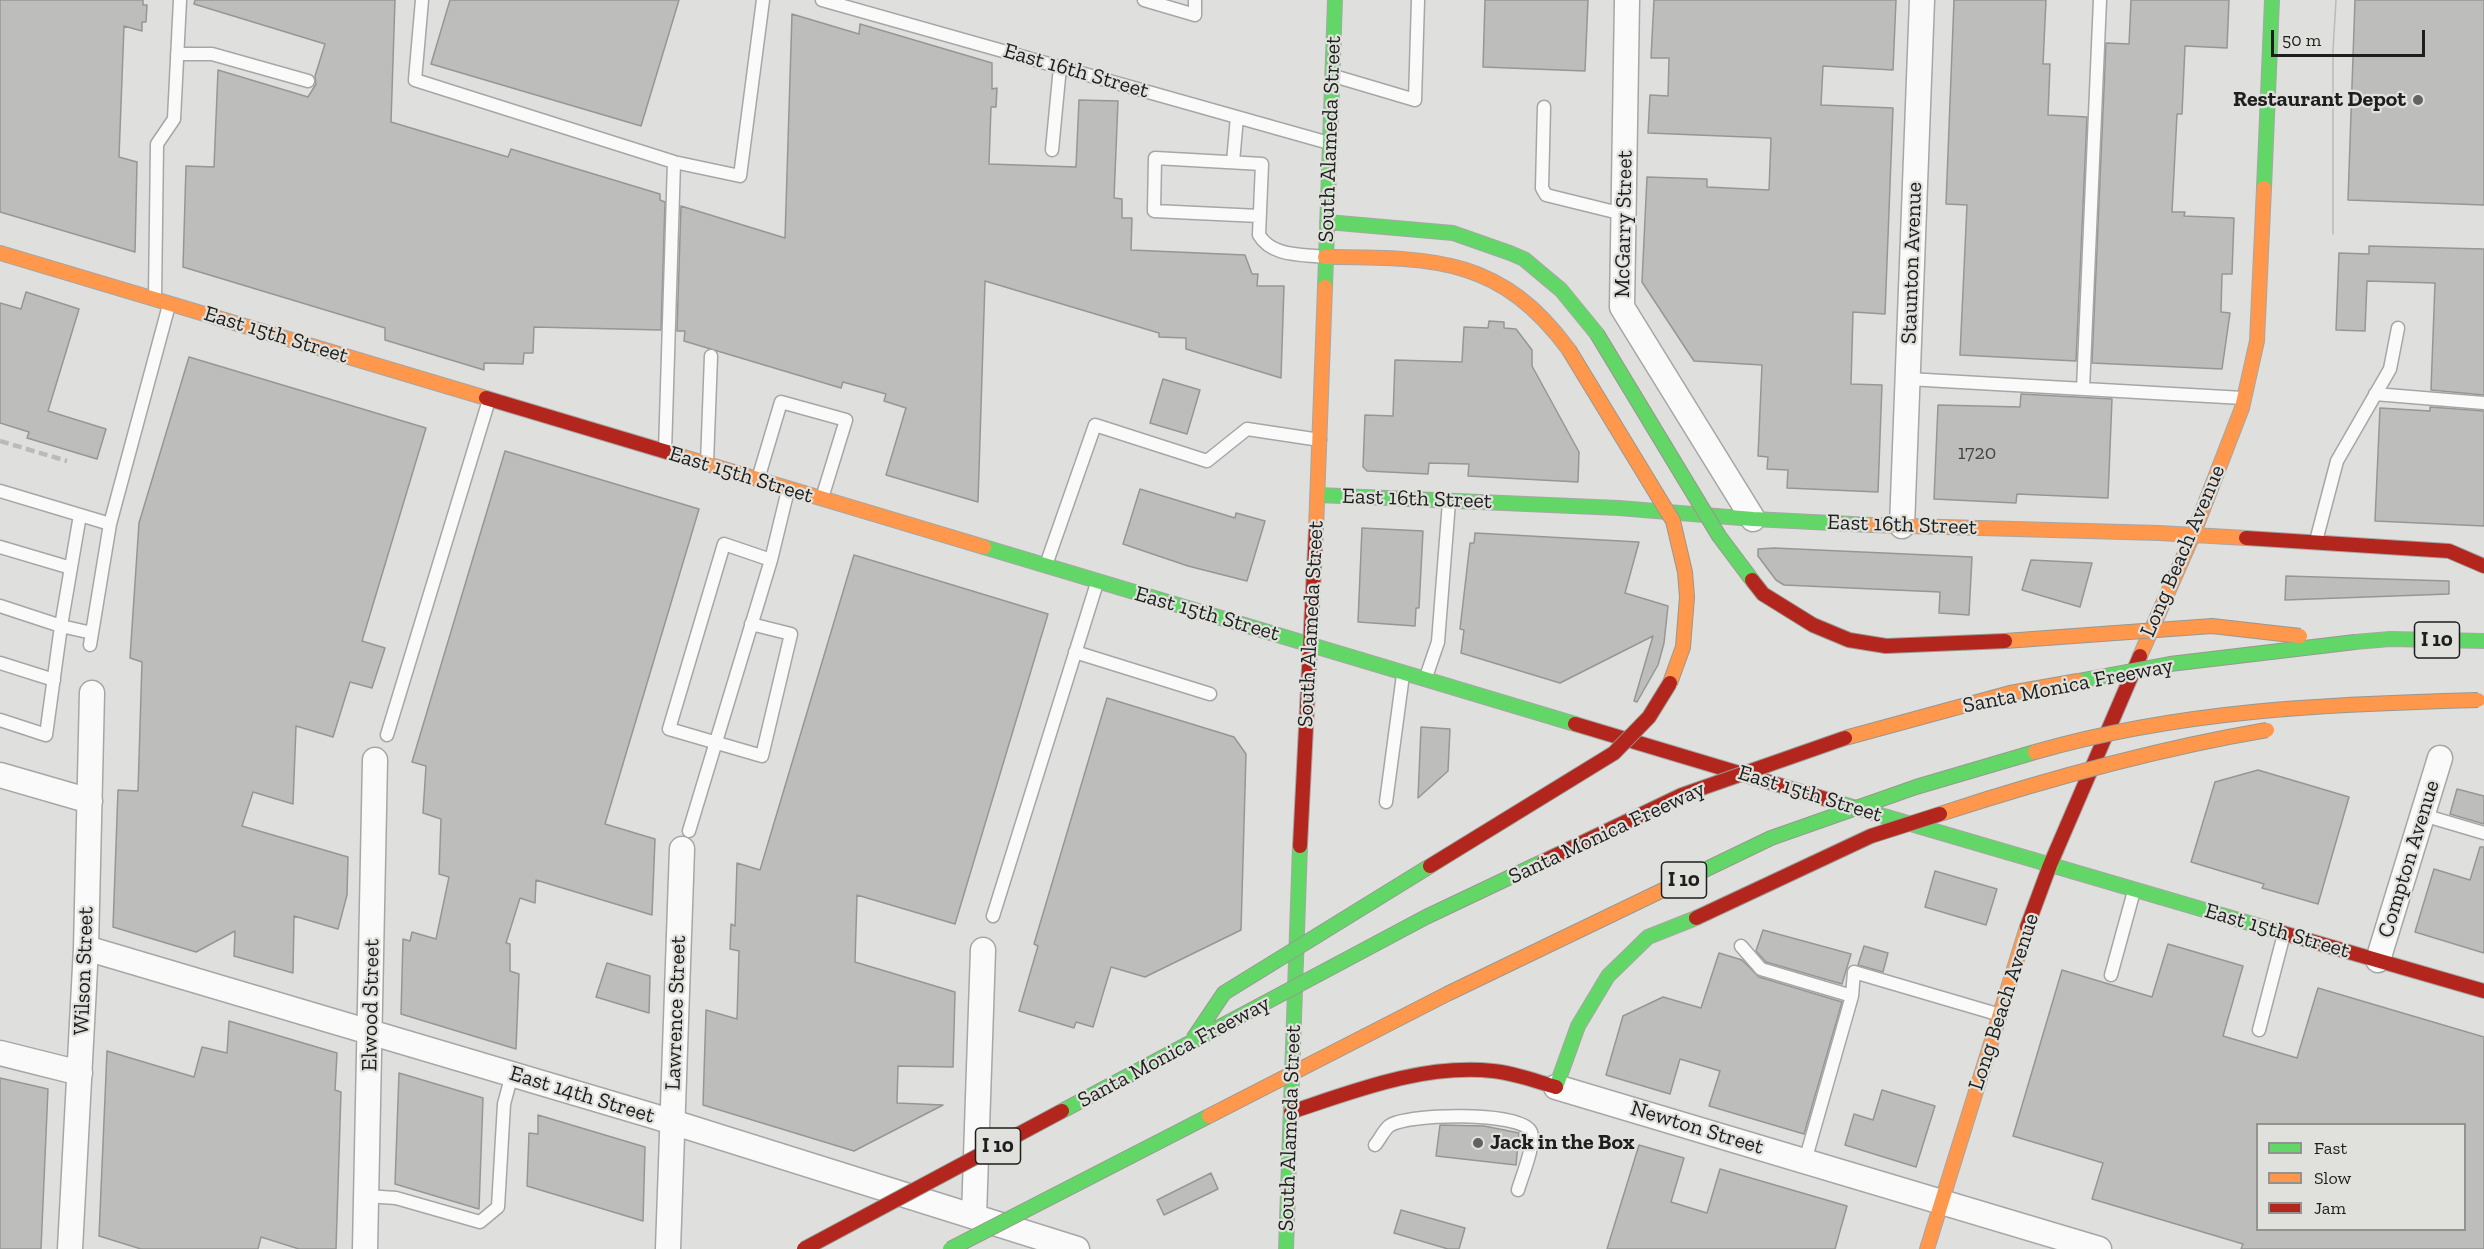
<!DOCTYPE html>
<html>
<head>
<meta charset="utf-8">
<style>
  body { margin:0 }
  #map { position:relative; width:2484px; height:1249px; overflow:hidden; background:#dfe0de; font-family:"Zilla Slab",serif }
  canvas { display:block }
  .legend { position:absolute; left:2256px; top:1123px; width:210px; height:108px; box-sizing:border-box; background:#e0e1dd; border:2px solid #929390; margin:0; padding:8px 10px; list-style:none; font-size:18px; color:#1e1e1d }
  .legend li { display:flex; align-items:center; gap:12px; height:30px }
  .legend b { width:30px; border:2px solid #929390 }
  .scale { position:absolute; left:2271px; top:30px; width:154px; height:27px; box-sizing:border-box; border:3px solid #1e1e1d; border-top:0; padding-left:8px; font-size:18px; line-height:21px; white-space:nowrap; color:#1e1e1d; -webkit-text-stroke:4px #e0e1dd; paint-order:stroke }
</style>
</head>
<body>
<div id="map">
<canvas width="2484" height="1249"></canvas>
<ul class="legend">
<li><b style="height:8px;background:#63d668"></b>Fast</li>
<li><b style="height:8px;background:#ff974d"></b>Slow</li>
<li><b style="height:8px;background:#b3261e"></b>Jam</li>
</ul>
<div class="scale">50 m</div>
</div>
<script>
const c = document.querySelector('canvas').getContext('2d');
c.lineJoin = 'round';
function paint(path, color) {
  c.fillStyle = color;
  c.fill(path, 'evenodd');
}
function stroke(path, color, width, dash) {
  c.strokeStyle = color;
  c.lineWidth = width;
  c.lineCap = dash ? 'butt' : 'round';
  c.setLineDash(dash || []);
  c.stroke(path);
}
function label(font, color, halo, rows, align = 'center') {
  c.font = font + ' "Zilla Slab",serif';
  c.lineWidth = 4.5;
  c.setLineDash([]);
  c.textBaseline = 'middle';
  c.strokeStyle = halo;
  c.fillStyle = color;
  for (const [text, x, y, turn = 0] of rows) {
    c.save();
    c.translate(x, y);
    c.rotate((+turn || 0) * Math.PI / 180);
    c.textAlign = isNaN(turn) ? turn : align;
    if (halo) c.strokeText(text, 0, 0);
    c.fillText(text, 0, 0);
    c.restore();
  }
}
const building = new Path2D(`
  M0,0H143V5H147L146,22H142V31L124,26L119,157L137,162L135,252L0,212Z
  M195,0H395L391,122L508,157L511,149L660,194V200L665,202L661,330L534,327L533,353H524L523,364L484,363V370L385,340V328L183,267L186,166L214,167L218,70L308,97L316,84L315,76L325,44L194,4Z
  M450,0H679L641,126L431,64Z
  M1485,0H1588L1585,71L1483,67Z
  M1654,0H1896L1893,70L1823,66L1821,105L1893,108L1885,314L1853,312L1851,384L1882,385L1878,492L1787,488L1788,470L1767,469L1768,457L1758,456L1762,365L1694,361L1642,282L1647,177L1707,179V187L1769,190L1771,138L1648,133L1650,95L1668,96L1669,58H1651Z
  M1954,0H2046L2043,64H2050L2048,115L2087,117L2076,361L1960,355L1967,205L1946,204Z
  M2131,0H2229L2227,48L2185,46L2182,114H2177L2172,212H2185L2184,216L2234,218L2232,274H2222L2221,312L2230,313L2222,369L2092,363L2106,43L2129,44Z
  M2355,0H2484V205L2348,200Z
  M792,14L859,34L860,24L992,63V89L997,88L996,107H991L989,164L1076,167L1079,100L1118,101L1114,198L1122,199V218H1132L1131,250L1245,255L1252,274H1258L1257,286H1284L1281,378L1186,349V338L1159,337V333L985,281L978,502L886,475L906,408L884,401L886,394L843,382L841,388L684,341L685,331H677L681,206L785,238Z
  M2369,246L2484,249V395L2431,390L2435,283L2367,281L2365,331L2336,330L2339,253L2369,254Z
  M26,292L79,309L48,411L106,429L97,459L27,438L29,432L0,423V303L21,309Z
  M1489,321L1504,322V328L1516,329L1532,350V366L1579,452L1578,482L1468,476L1469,464L1429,463L1428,474L1367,471L1363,467L1365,415L1393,416L1395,360L1462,362L1464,327L1488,328Z
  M189,357L426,428L362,641L385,648L372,688L350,682L333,737L296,726L293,804L253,792L242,826L348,857L347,895L338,929L294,916L293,973L234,956L235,931L196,952L113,927L118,790L138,791L142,662L130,658L139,523Z
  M1163,379L1200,390L1187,434L1150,423Z
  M2021,394L2112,399L2108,498L2017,494L2016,503L1934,499L1938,405L2020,407Z
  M2430,407L2484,411V526L2375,521L2380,408L2430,411Z
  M505,451L699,509L605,824L655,839L652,915L536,880L535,903L520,898L506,943L510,944V971L519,974L516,1049L401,1014L403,939L410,941L412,932L436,939L449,877L439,874L441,819L423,813L426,766L412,762Z
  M1140,489L1235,518L1236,513L1240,514L1265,521L1247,581L1188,566L1123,544Z
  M1362,528L1423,531L1419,608H1416L1415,626L1358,622Z
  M1475,533L1639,542L1625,593L1668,606L1664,643L1658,665L1637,702L1634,701L1653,636L1560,683L1461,653L1464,630L1460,629L1470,543H1474Z
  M1774,548L1972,557L1969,615L1939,613L1940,592L1784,585L1776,580L1758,556V549Z
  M854,555L1048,614L955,924L857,895L855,962L955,992L953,1067L898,1066L897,1103L943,1105L854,1151L703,1105L706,1010L737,1019L739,951L730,949L731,924L735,926L737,863L760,870Z
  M2031,560L2092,563L2080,607L2022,590Z
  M2286,576L2449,581V594L2285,600Z
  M1107,698L1234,737L1246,754L1241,930L1145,977L1111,967L1093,1027L1076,1022L1074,1028L1019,1011L1038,946L1034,944Z
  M1421,727L1450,729L1448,771L1418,798Z
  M2258,770L2349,797L2318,904L2262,888L2264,884L2191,862L2215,782Z
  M2457,789L2484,796V824L2450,814Z
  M2480,847H2484V953L2415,932L2434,869L2470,880Z
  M1935,871L1997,889L1986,925L1925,907Z
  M1763,930L1851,954L1842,984L1766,962L1756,951Z
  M2168,944L2243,966L2223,1036L2297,1058L2318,988L2484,1037V1249H2241L2243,1244L2092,1199L2103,1163L2013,1136L2062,970L2152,997ZM2258,1125H2464V1230H2258Z
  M1864,946L1888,953L1883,972L1858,965Z
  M1719,953L1742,960L1759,977L1842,1002L1804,1134L1709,1106L1720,1071L1680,1059L1670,1094L1606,1075L1623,1016L1663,997L1701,1008Z
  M607,963L650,976L649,1013L596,997Z
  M229,1021L337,1053L335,1090L341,1092L336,1249H299L261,1237L258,1249H141L99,1236L107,1051L194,1077L202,1047L227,1053Z
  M399,1073L483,1098L479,1209L395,1184Z
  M0,1078L48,1089L41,1249H0Z
  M1882,1090L1935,1106L1916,1167L1845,1145L1854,1114L1873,1120Z
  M538,1115L645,1147L643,1221L527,1186L529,1133L538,1134Z
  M1440,1125L1484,1126L1519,1133L1516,1165L1436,1156Z
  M1639,1145L1684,1158L1671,1202L1707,1213L1720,1169L1847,1206L1835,1249H1607Z
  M1211,1173L1218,1189L1164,1215L1157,1200Z
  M1401,1210L1465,1228L1459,1249H1448L1394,1233Z`);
paint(building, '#bdbdbc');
stroke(building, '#969795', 1.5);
const lane = new Path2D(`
  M422,0L415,80L674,162L740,176L763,0
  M822,0L1329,143
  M1144,0L1195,15V0
  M177,54H212L308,81
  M1334,76L1415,100L1418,0
  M1544,107L1542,188L1546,195L1623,214
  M1052,150L1060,67
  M1233,162L1237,117
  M1259,216L1154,211L1155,158L1262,164L1259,235C1272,257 1302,254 1325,257
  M155,298L157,144L174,119L180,0
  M1908,379L2243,398
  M2083,389L2100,0
  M2375,394L2484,403
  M665,451L674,162
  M707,463L711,356
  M758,479L781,402L846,420L822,498
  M0,491L110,524
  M2316,541L2337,461L2390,369L2398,328
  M0,547L71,568
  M1046,565L1095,425L1207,461L1247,429L1320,440
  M0,606L61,626L80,515
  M751,624L791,634L762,756L669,729L724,544L771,560
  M90,645L110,524L169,305
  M1075,652L1210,694
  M0,663L54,680
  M1426,677L1438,642L1449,502
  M0,720L46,735L61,626L92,633
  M387,735L489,400
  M1386,802L1403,675
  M2423,815L2484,833
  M689,831L771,560L788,490
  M993,916L1097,583
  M1741,946L1761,969L1852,996
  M2111,975L2134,891
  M2259,1030L2284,934
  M1375,1145C1380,1139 1384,1130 1389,1126C1407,1113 1522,1111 1531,1132C1536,1143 1521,1179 1518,1190
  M1805,1161L1852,996L1854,972L1997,1014
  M366,1196L396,1198L480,1222L498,1207L504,1104L512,1074`);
const street = new Path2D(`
  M1627,0L1622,307L1753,519
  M1902,526L1922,0
  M0,775L90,801
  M86,948L653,1116L1077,1249
  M2378,960L2440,758
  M0,1053L80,1073
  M1556,1087L2099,1249
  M974,1216L983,950
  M70,1249L86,948L92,693
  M365,1249L375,760
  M668,1249L682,849`);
const fast = new Path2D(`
  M2264,188L2272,0
  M1327,222L1453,233L1510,253L1524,259L1561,290L1597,334
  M1325,287L1335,0
  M1318,495L1619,508L1753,519L1872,525
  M984,547L1575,724
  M2355,642L2390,639L2484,641
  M1829,800L2283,933
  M1556,1087L1578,1026L1608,976L1648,937L1696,918
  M1286,1249L1300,846`);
const slow = new Path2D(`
  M0,253L486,398
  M1325,257C1433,258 1500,256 1569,350
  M677,455L984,547
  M1872,525L2159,533L2246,538
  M1316,529L1325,287
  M2140,656L2193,535L2242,408L2257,341L2264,188
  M1927,1249L2027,927`);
const jam = new Path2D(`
  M486,398L677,455
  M2246,538L2449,551L2484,566
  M1575,724L1829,800
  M1300,846L1316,529
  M2027,927L2050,865L2140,656
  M2283,933L2484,991
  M1291,1112C1357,1090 1423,1064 1493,1071C1515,1073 1535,1081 1556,1087`);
stroke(lane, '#a6a7a5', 15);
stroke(street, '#a6a7a5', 27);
stroke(fast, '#a6a7a5', 16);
stroke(slow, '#a6a7a5', 16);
stroke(jam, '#a6a7a5', 16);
stroke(lane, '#fafafa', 12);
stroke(street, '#fafafa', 24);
stroke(fast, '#63d668', 14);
stroke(slow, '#ff974d', 14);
stroke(jam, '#b3261e', 14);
stroke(new Path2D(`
  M2333,234V50L2336,0`), '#babab9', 1.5);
stroke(new Path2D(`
  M0,441L67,461`), '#babab9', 4.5, [9, 4.5]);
const fastBridge = new Path2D(`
  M1597,334L1719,536L1752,580
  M2078,681L2170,664L2355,642
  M1663,890L1771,838L1916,787L2035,752
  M1193,1039L1224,993L1430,866
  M1062,1111L1426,917L1544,861
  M950,1249L1209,1116`);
const slowBridge = new Path2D(`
  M1569,350L1673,521L1685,572L1687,597L1683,647L1670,683
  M2005,641L2212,626L2300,636
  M1845,738L2010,693L2078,681
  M2035,752C2181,710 2328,704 2478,700
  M1940,814C2047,779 2155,749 2267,730
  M1209,1116L1447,994L1663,890`);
const jamBridge = new Path2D(`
  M1752,580L1763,594L1813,625L1849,640L1886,646L2005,641
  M1544,861L1682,795L1845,738
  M1430,866L1614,753L1649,717L1670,683
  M1696,918L1871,836L1940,814
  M804,1249L1062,1111`);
stroke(fastBridge, '#98988f', 16, []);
stroke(slowBridge, '#98988f', 16, []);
stroke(jamBridge, '#98988f', 16, []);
stroke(fastBridge, '#63d668', 14);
stroke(slowBridge, '#ff974d', 14);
stroke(jamBridge, '#b3261e', 14);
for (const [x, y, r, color] of [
  [2418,100,6,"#626261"],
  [1478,1143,6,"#626261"]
]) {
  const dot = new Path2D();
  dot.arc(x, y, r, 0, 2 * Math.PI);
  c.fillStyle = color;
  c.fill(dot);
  stroke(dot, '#e0e1dd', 2);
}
label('20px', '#464645', null, [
  ["1720",1977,453]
]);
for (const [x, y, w] of [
  [2437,640,45],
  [1684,880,45],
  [998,1146,45]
]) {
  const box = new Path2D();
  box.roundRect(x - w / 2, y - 18, w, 36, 4.5);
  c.fillStyle = '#e0e1dd';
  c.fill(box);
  stroke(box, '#1e1e1d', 1.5);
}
label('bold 21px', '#1e1e1d', null, [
  ["I 10",2437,640],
  ["I 10",1684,880],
  ["I 10",998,1146]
]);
label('22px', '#1e1e1d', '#e0e1dd', [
  ["East 16th Street",1076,71,16],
  ["South Alameda Street",1330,139,-88],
  ["McGarry Street",1624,224,-89],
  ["Staunton Avenue",1912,263,-88],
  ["East 15th Street",276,335,17],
  ["East 15th Street",741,475,17],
  ["East 16th Street",1417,499,2],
  ["East 16th Street",1902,525,2],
  ["Long Beach Avenue",2183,551,-67],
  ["East 15th Street",1207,614,16],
  ["South Alameda Street",1311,624,-87],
  ["Santa Monica Freeway",2068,686,-11],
  ["East 15th Street",1810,794,17],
  ["Santa Monica Freeway",1607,833,-25],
  ["Compton Avenue",2409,859,-73],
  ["East 15th Street",2277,931,16],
  ["Wilson Street",84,971,-88],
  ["Long Beach Avenue",2004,1002,-72],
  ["Elwood Street",371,1005,-89],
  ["Lawrence Street",676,1013,-88],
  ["Santa Monica Freeway",1174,1052,-28],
  ["East 14th Street",582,1095,17],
  ["South Alameda Street",1290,1128,-88],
  ["Newton Street",1697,1128,17]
]);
label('bold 22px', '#1e1e1d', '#e0e1dd', [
  ["Restaurant Depot",2406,100],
  ["Jack in the Box",1490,1143,"left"]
], 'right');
</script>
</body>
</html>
